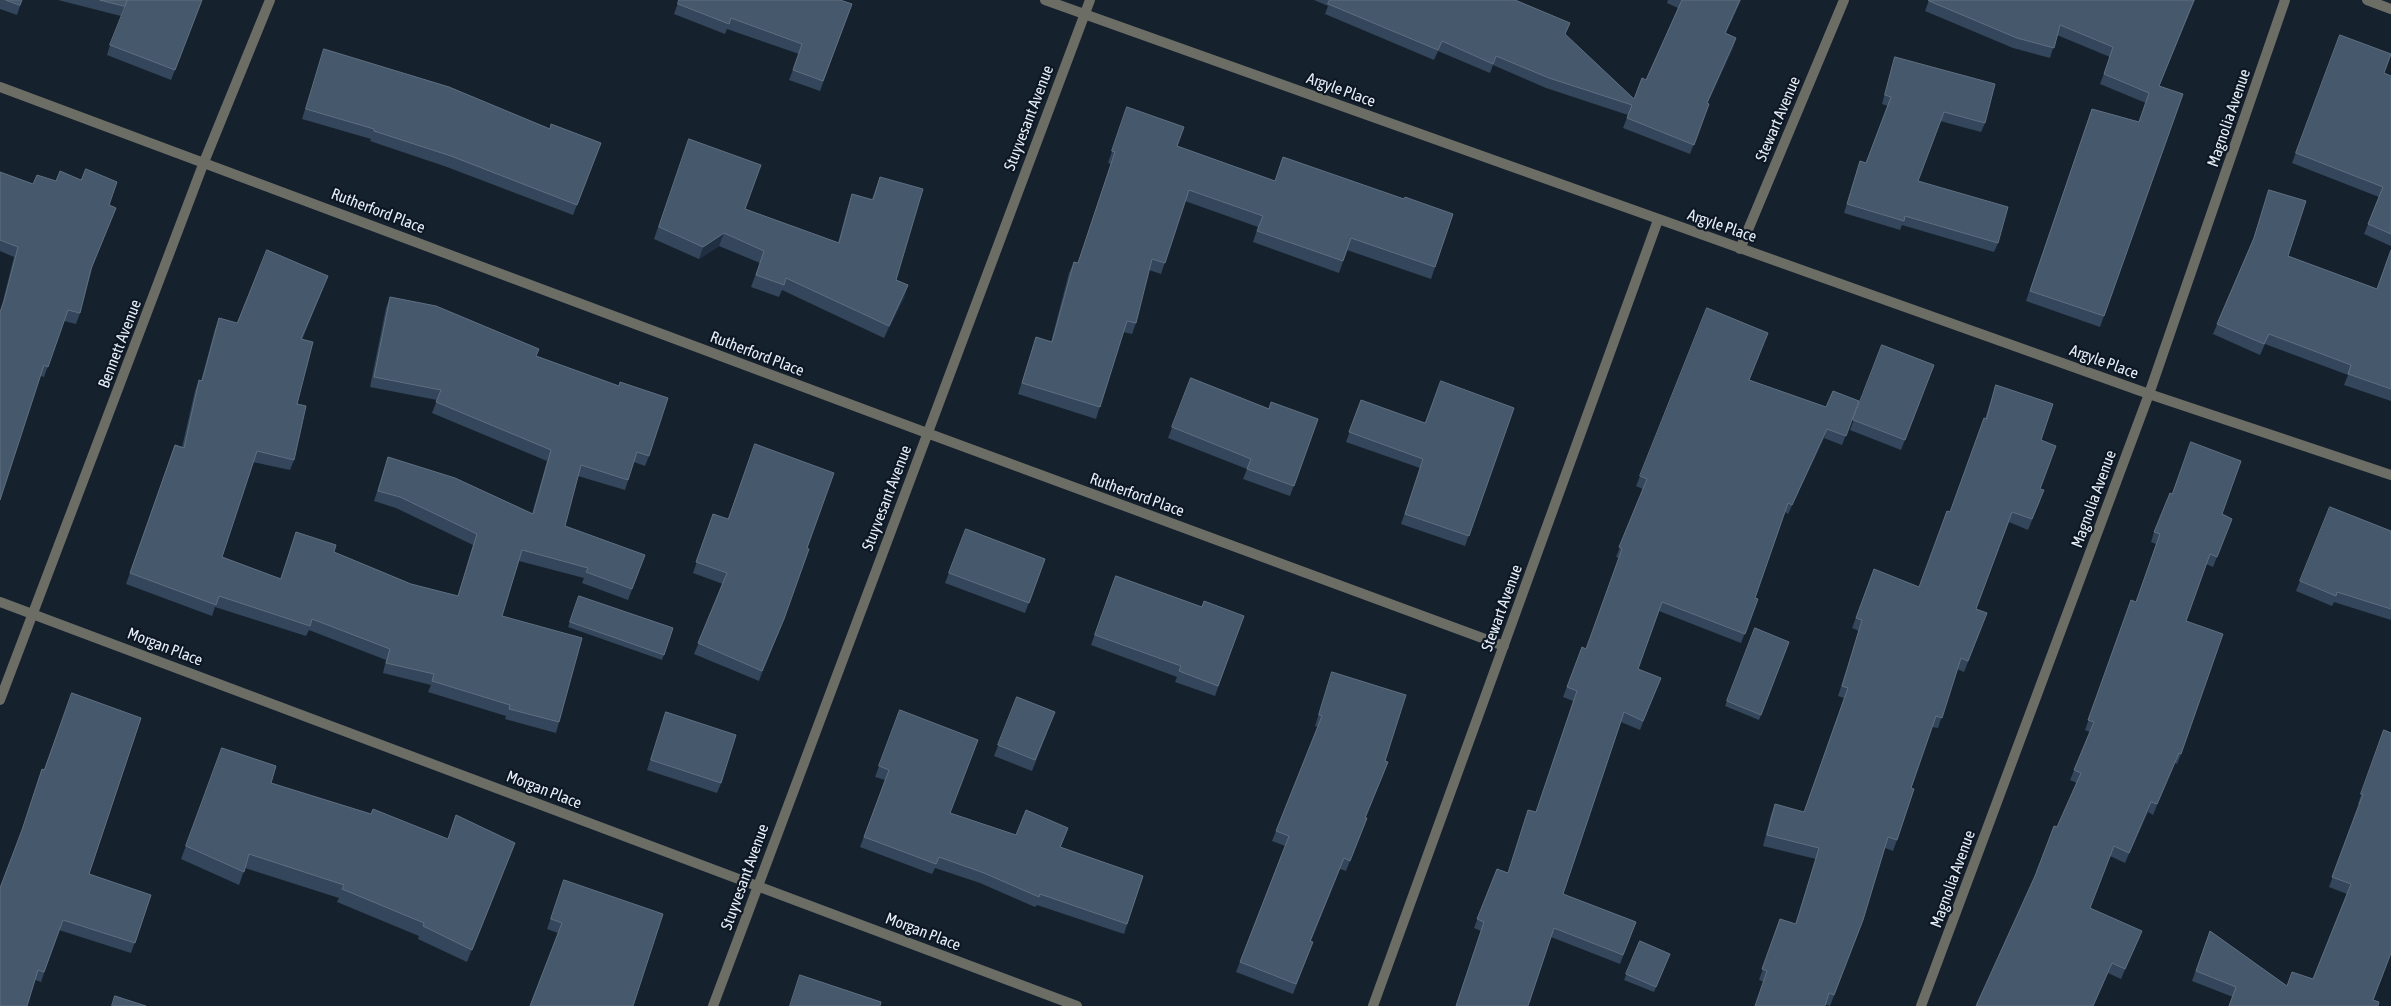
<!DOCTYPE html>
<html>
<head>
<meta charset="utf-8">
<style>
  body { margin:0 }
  canvas { display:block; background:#16212e }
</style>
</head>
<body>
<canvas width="2391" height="1006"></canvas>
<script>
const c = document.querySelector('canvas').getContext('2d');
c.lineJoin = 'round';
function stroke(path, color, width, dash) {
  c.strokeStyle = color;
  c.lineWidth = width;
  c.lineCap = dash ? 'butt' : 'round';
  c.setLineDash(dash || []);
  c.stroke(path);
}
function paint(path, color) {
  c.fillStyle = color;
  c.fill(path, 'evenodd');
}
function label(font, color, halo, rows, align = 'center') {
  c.font = font + ' "Asap Condensed",sans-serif';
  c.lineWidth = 4.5;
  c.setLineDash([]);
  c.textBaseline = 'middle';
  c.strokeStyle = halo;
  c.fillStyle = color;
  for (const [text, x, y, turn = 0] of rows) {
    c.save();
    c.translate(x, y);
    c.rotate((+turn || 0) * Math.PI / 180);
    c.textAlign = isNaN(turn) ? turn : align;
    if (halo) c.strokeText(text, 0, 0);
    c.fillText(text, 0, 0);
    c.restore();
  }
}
stroke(new Path2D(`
  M1045,0L2149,394L2391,475
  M2367,0L2391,9
  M0,87L927,433L1504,646
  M1740,249L1844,0
  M0,602L1077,1006
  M0,700L204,162L270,0
  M713,1006L1090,0
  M1373,1006L1658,220
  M1921,1006L2149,394L2285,0`), '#6c6d64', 10);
paint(new Path2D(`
  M0,0H22L17,15L0,9Z
  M58,0H127L121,16Z
  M202,0L171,80L107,55L110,45Z
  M679,0L852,4L820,91L789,80L799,54L727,29L725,34L674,14Z
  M1314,0H1515L1565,35L1634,99L1646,80L1678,8L1667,3L1668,0H1741L1726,33L1736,38L1733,48L1707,104H1709L1690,154L1623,128L1628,115L1546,88L1493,65L1490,73L1438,51L1434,60L1325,14L1328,6Z
  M1929,0H2195L2159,86L2183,94L2100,327L2026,301L2092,109L2139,122L2146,103L2100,84L2110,57L2057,35L2050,58L2013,48L1925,11Z
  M2340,35L2384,73L2391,76V246L2364,234L2379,197L2292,163Z
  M324,49L550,129L601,143L573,215L447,167L370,141L371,139L302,119Z
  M1895,57L1985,123L1981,132L1940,121L1918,181L1998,243L1994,252L1902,225L1900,230L1844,213L1860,161L1866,163L1888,106L1882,104L1892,66Z
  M1127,107L1177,146L1275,181L1404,199L1453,214L1431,279L1347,250L1339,273L1253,242L1258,227L1185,201L1161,274L1149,270L1136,323L1132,334L1123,332L1096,419L1018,394L1036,337L1051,342L1069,273L1074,262L1078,263L1111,164L1108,163Z
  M689,139L745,209L838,243L848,206L852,194L872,199L880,177L896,280L908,285L904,298L884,338L782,290L779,297L751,287L760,263L719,246L699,259L654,239Z
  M0,172L33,184L109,205L80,313L76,324L64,321L44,377L41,376L1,309L14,257L0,251Z
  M2269,190L2288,256L2377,289L2391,249V401L2344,385L2348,375L2265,344L2260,355L2213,334L2252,242Z
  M328,276L302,340L294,460L290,470L253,462L222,557L280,579L296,532L334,552L411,584L458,596L473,545L396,508L374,501L388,457L532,514L547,461L432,413L437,400L370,387L386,308L390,297L536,356L649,456L645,466L634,462L625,490L578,476L565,526L645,555L628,600L582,583L584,578L519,561L502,616L559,722L556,733L505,719L506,716L428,692L431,685L383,673L386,660L309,630L306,636L215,607L212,616L126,584L175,445L182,447L195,391L199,380L201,381L215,329L219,318L237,323Z
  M1882,345L1934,365L1901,450L1850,430Z
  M1191,378L1269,409L1318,419L1290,496L1243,479L1247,469L1168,438Z
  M1749,380L1826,407L1859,401L1842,445L1824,438L1788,514L1785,512L1755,598L1758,599L1741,643L1659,611L1638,669L1657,687L1640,730L1621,722L1563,894L1636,922L1620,964L1551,937L1481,931L1474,928L1497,869L1508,873L1536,812L1573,701L1563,697L1582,647L1586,649L1619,558L1616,557L1643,489L1636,486L1640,476Z
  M1996,385L2041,440L2040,501L2028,530L2009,522L1976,609L1983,624L1964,672L1957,669L1938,728L1932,727L1911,788L1897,840L1893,851L1885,848L1863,920L1830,1006L1759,980L1780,919L1795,924L1816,859L1763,846L1771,815L1775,804L1804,812L1844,698L1838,696L1859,631L1852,628L1874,569L1919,587L1950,512L1985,419Z
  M1361,400L1425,423L1514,408L1465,546L1401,524L1420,468L1346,442Z
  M713,514L807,548L780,629L759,681L694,654L723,584L693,573Z
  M2222,514L2232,519L2213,567L2206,564L2186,621L2181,754L2177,764L2175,763L2153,815L2148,812L2125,863L2110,856L2090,908L2142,931L2138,941L2121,979L2108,973L2057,827L2077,783L2070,780L2090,732L2085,730L2131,600L2136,602L2156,544L2151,542L2154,532Z
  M966,529L1045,559L1025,613L945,583Z
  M2391,531V620L2334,602L2332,606L2296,591L2300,581Z
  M1116,576L1202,607L1244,616L1215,696L1175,682L1177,677L1091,645Z
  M579,596L673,628L662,660L568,627Z
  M1755,628L1789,642L1759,720L1725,706Z
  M1332,672L1385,761L1384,773L1365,818H1367L1346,871L1340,869L1311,941L1309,953L1293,994L1236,972L1285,846L1272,841L1318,727L1315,726Z
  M1017,697L1055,712L1032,771L994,756Z
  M900,710L950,813L1016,835L1068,828L1061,847L1143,876L1124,934L1037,905L1035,907L980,883L935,868L932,874L860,847L885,780L875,777Z
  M666,712L721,783L717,793L647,770Z
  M2384,730L2373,1000L2233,997L2192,981L2210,931L2287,986L2313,979L2347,894L2329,887L2360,804H2358Z
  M222,748L271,783L448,839L456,815L515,843L467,962L418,939L419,936L337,902L339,898L245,868L239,885L181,859Z
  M89,874L151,895L131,953L59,930L41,982L35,980L0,1006Z
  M564,880L633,1006L558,933L547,929Z
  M1640,941L1670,954L1654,992L1624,980Z`), '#33465b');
paint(new Path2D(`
  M1740,0H1741L1722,42L1725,33Z
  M2195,0L2192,6L2155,96L2159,86Z
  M1736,38L1733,48L1703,113L1707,103Z
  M724,233L719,246L699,259L703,247Z
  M328,276L324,286L297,350L301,339Z
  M908,285L904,298L884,338L889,326Z
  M1827,429L1824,438L1788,514L1792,505Z
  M784,619L780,629L759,681L762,671Z
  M2179,753L2175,763L2153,815L2157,804Z
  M1388,762L1384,773L1361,828L1365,818Z
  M2151,802L2148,812L2125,863L2129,853Z
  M2142,931L2138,941L2121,979L2125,969Z
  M2112,963L2108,973L2094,1006H2093Z`), '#202f42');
const building = new Path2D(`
  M6,0H22L20,5Z
  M100,0H127L125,6Z
  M128,0H202L175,70L110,45Z
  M679,0H840L852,4L823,81L793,70L802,44L731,18L729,24L678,4Z
  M1330,0H1515L1570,23L1565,34L1634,99L1642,78L1646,80L1682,0H1740L1725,33L1736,38L1707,103L1709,104L1694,145L1627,118L1632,105L1549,78L1496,56L1493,64L1442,41L1438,50L1328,4Z
  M1929,0H2194L2159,86L2183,94L2104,316L2030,291L2092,109L2139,122L2149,93L2104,74L2113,47L2060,25L2054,48L2017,38L1929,1Z
  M2340,35L2391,54L2384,73L2391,76V234L2368,224L2383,187L2296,153Z
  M324,49L449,87L550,129L551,124L601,143L577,205L451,156L374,131V129L306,109Z
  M1895,57L1995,84L1985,123L1944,112L1918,181L2008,207L1998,243L1905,216L1904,221L1847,204L1860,161L1866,163L1891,97L1885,95Z
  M1127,107L1184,127L1177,146L1275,181L1283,157L1404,199L1405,197L1453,214L1435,267L1351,238L1343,261L1257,231L1263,216L1189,190L1165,263L1152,259L1136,323L1127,321L1100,407L1022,383L1036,337L1052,342L1074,262L1078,263L1115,152L1112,151Z
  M689,139L761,165L745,209L839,243L852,194L873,200L880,177L923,189L896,280L908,285L889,326L786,278L784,285L756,275L764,251L724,233L703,247L659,227Z
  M86,169L117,182L109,205L116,208L91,269L80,313L68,310L48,367L44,365L0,500V312L4,301L18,247L0,240V172L33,184L37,175L56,181L60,171L81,180Z
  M2269,190L2306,201L2288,256L2377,289L2391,250V389L2348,374L2351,365L2269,334L2264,344L2217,324L2254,238Z
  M267,250L328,276L301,339L313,342L297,404L306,406L294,460L257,451L222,557L281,579L296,532L336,545L334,552L411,584L458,596L477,534L400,497L378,491L388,457L455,478L533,514L551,450L436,402L441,390L374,377L390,297L436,306L539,349L536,356L619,386L620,382L668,398L649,456L637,452L628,480L581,465L565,526L645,555L632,589L586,572L588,568L522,550L502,616L582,638L559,722L509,709L510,705L432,681L434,674L386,663L390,649L312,619L310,626L219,596L216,605L130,573L175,445L184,448L199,380L202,381L219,318L237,323Z
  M1707,308L1768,333L1749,380L1826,407L1833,391L1859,401L1846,436L1827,429L1792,505L1788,503L1755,598L1758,599L1745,634L1662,602L1638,669L1661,678L1643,721L1624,712L1563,894L1636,922L1623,955L1554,928L1528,1006H1456L1484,922L1477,919L1497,869L1508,873L1528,810L1536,812L1577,691L1567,687L1582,647L1586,649L1622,549L1619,547L1647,479L1640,476Z
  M1882,345L1934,365L1905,440L1853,420Z
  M1191,378L1269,409L1271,402L1318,419L1294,486L1247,469L1251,459L1172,427Z
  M1441,381L1514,408L1469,536L1405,514L1423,459L1349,432L1361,400L1425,423Z
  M1996,385L2053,404L2041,440L2056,446L2040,489L2044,490L2032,519L2012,512L1976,609L1987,613L1968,661L1961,658L1942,718L1936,716L1911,788L1914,789L1897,840L1888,837L1863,920L1834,995L1829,993L1825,1006H1755L1767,971L1762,969L1780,919L1796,924L1819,848L1767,835L1775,804L1804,812L1848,688L1842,686L1862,620L1856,618L1874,569L1919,587L1947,511L1950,512L1984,418L1986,419Z
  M2191,442L2241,461L2222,514L2232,519L2217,557L2210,554L2186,621L2223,634L2181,754L2179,753L2157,804L2151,802L2129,853L2114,846L2090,908L2142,931L2125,969L2112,963L2093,1006H1976L2035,876L2054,826L2057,827L2081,773L2074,770L2094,722L2088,720L2131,600L2136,602L2160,534L2154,532L2170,493L2172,494Z
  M755,444L834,473L807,548L809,549L784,619L762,671L698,643L727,573L696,562L713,514L728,519Z
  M2330,507L2391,531V609L2337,592L2336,596L2300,581Z
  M966,529L1045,559L1029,603L949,573Z
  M1116,576L1202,607L1204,601L1244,616L1218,686L1179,671L1181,666L1095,635Z
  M579,596L673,628L664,655L570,622Z
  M1755,628L1789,642L1761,715L1727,701Z
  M1332,672L1406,695L1385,761L1388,762L1365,818H1367L1350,861L1344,858L1310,941L1313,942L1296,984L1240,962L1289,836L1276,831L1322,716L1319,715Z
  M72,693L141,718L89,874L151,895L135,943L63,920L44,972L38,970L27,1006H0V888L22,830L42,769L44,770Z
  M1017,697L1055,712L1035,760L998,745Z
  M900,710L978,740L950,813L1016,835L1026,810L1068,828L1060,847L1143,876L1127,924L1040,894L1039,897L984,873L939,857L936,864L864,837L889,770L879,766Z
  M666,712L736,735L721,783L651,760Z
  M2384,730L2391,733V953L2373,1000L2379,1002L2378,1006H2229L2236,987L2196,971L2210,931L2287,986L2292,972L2313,979L2351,884L2332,877L2363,794H2361Z
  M222,748L276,766L271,783L371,814L373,809L448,839L456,815L515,843L472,950L423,926L424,923L342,889L344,885L249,854L244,872L186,846Z
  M564,880L663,914L633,1006H530L562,923L551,919Z
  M1640,941L1670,954L1656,987L1626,974Z
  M800,975L881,1002L880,1006H790Z
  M115,996L146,1006H112Z`);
paint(building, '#46586b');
stroke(building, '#5f6f81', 1);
label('16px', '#e5edf6', '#0d1724', [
  ["Argyle Place",1341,90,20],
  ["Stuyvesant Avenue",1029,118,-69],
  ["Magnolia Avenue",2229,118,-71],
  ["Stewart Avenue",1778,119,-67],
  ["Rutherford Place",378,211,21],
  ["Argyle Place",1722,226,19],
  ["Bennett Avenue",120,344,-69],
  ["Rutherford Place",757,354,21],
  ["Argyle Place",2104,362,20],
  ["Rutherford Place",1137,495,20],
  ["Stuyvesant Avenue",887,498,-69],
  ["Magnolia Avenue",2094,499,-70],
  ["Stewart Avenue",1502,608,-70],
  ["Morgan Place",165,647,21],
  ["Morgan Place",544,790,21],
  ["Stuyvesant Avenue",745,877,-70],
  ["Magnolia Avenue",1953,879,-70],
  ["Morgan Place",923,932,21]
]);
</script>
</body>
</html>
